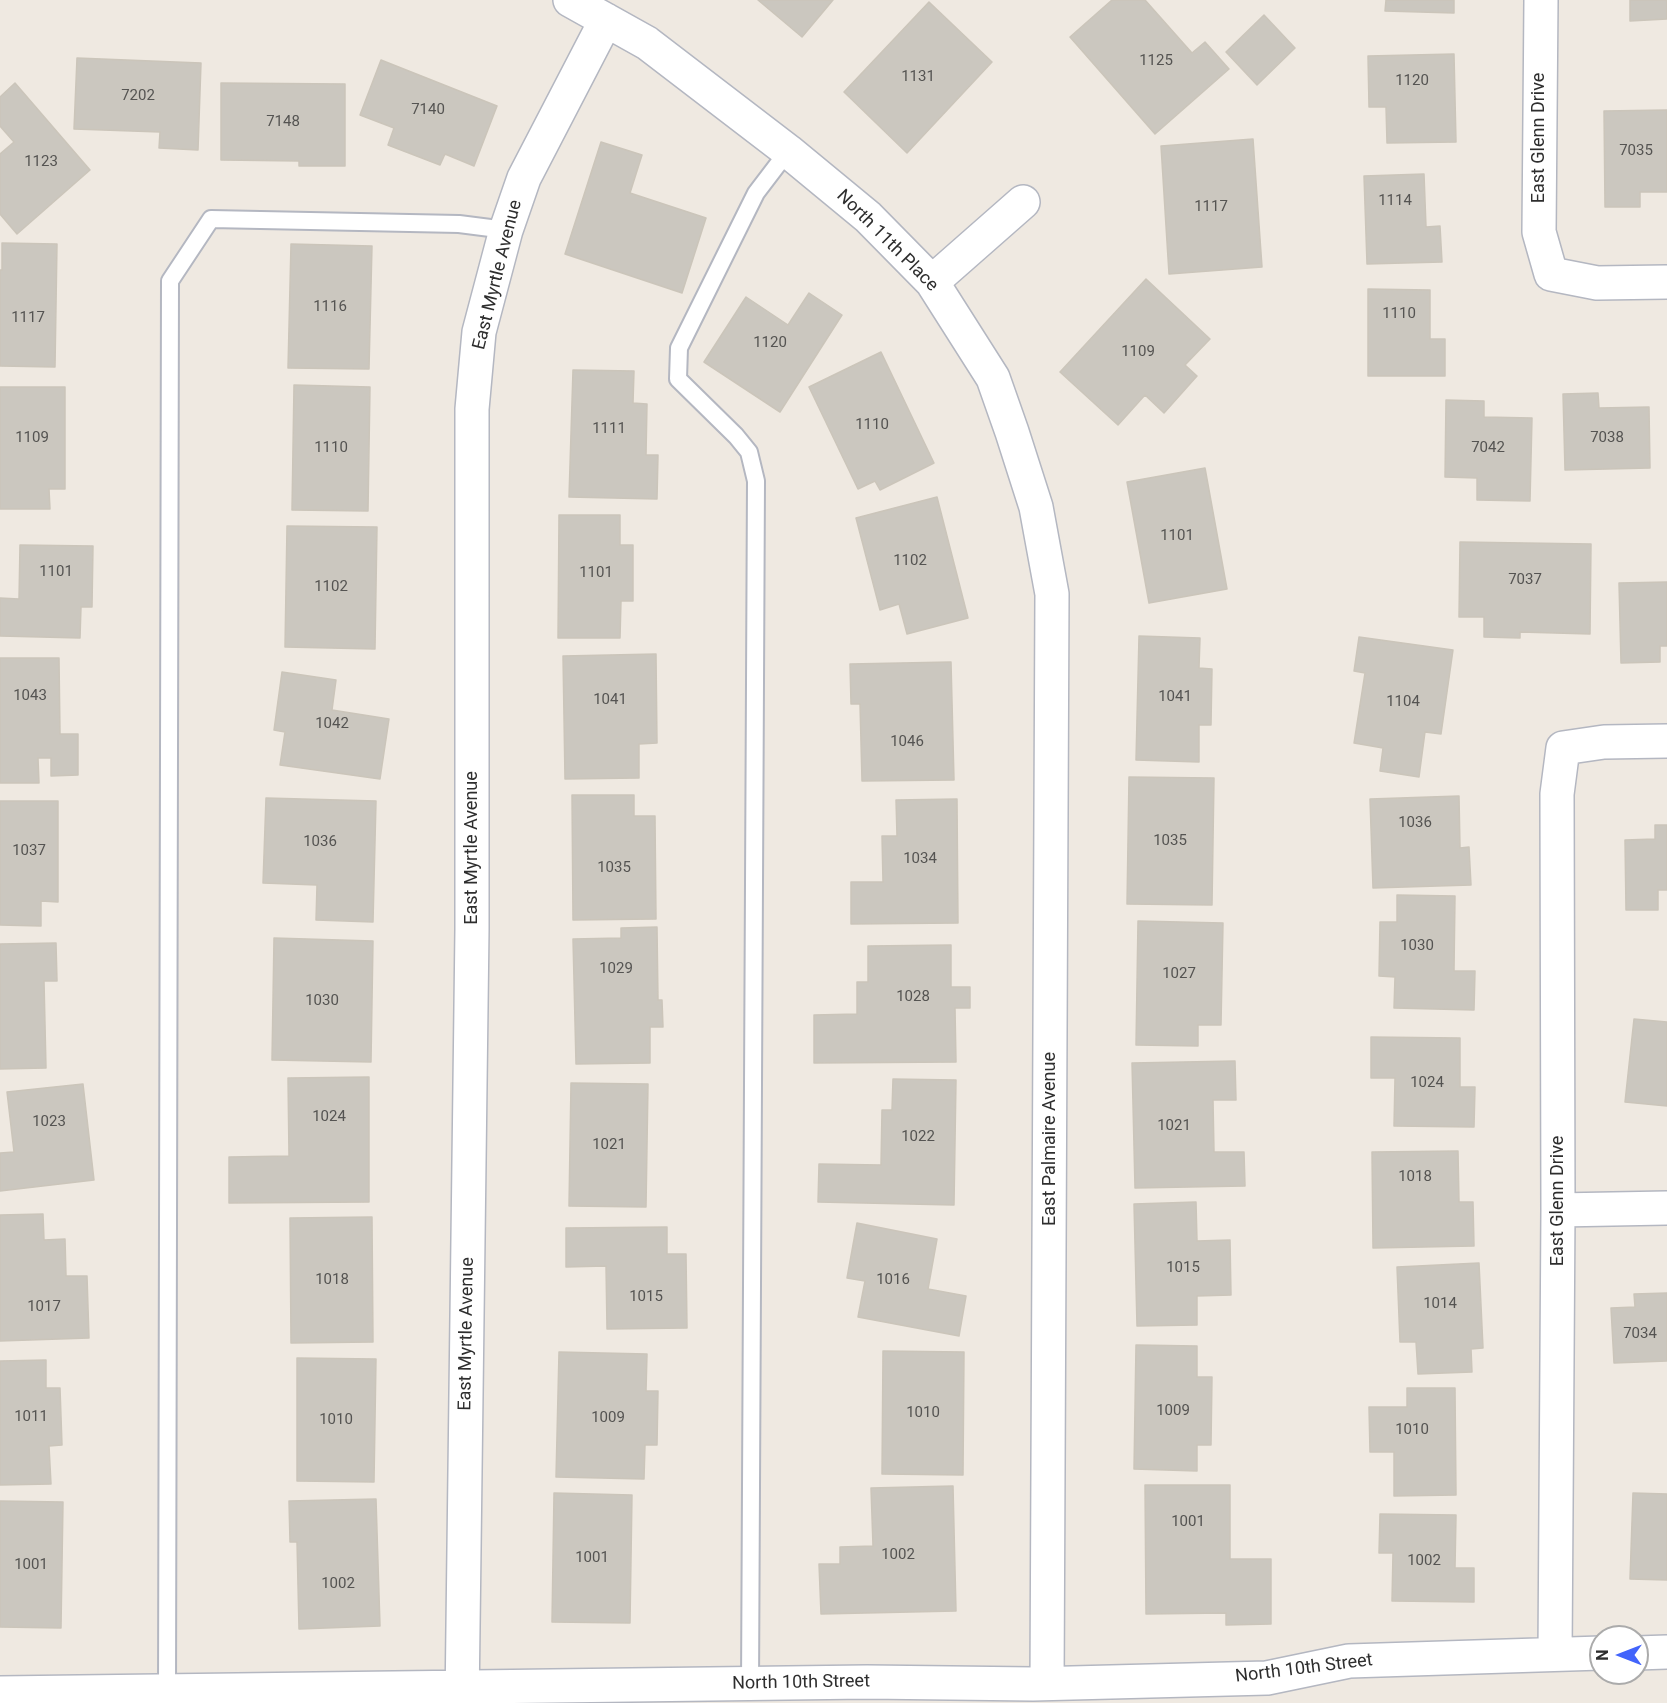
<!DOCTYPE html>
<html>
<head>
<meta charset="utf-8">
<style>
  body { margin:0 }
  #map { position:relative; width:1667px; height:1703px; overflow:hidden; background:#efe9e1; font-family:Roboto,sans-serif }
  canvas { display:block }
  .north { position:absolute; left:1589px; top:1625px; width:60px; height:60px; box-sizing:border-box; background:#fff; border:2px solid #ababab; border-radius:50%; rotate:270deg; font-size:16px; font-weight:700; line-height:24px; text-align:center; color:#2e2e2e }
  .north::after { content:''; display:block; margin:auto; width:21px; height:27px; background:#4264fb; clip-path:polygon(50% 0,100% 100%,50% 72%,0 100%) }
</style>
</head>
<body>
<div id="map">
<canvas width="1667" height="1703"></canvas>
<div class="north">N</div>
</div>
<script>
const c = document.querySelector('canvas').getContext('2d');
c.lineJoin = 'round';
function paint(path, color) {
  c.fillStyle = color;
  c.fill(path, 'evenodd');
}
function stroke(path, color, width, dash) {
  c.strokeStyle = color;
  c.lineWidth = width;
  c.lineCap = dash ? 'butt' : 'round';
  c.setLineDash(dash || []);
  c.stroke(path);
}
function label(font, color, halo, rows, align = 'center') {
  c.font = font + ' Roboto,sans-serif';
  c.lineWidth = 4.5;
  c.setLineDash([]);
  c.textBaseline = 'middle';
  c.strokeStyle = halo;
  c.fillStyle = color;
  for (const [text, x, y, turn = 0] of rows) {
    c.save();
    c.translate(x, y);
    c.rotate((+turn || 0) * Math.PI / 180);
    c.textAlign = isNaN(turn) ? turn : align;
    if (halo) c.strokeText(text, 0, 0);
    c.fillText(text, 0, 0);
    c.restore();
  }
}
const building = new Path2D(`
  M758,0H833L802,37Z
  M1112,0H1145L1192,53L1205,42L1229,69L1155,134L1070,37Z
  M1386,0H1454V13L1385,11Z
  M1630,0H1667V19L1630,21Z
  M929,2L992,62L907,153L844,92Z
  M1264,15L1295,48L1257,85L1226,52Z
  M1454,54L1456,142L1387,143L1386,107H1369L1368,56Z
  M77,58L201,63L198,150L159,148L160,132L74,129Z
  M381,60L497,106L474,166L445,154L440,165L388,145L394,128L360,115Z
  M15,83L90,170L17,234L0,214V154L14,142L0,126V97Z
  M221,83L345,84V166H299V161L221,160Z
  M1667,110V192H1640V207H1605L1604,111Z
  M1253,139L1262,267L1169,274L1161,146Z
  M601,142L642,155L630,193L706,218L682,293L565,254Z
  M1424,174L1426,227L1440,226L1442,262L1367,264L1364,176Z
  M2,243L57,244L55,367L0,366V270H2Z
  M291,244L372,246L369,369L288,368Z
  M1146,279L1210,339L1185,365L1197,376L1164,413L1145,395L1118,425L1060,372Z
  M1368,289L1430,290V339H1445V376H1368Z
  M809,293L842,315L780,412L704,362L746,297L788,325Z
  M881,352L934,463L880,490L875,481L858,489L809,387Z
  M573,370L634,371L633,403L647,404L646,455H658L657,499L569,497Z
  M294,385L370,387L368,511L292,510Z
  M0,387H65V489H49L50,509H0Z
  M1598,393L1599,408L1649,407L1650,468L1565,470L1563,394Z
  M1446,400L1484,401V417L1532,418L1530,501L1477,500V478L1445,477Z
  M1205,468L1227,589L1149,603L1127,482Z
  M937,497L968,618L907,634L899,604L880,610L856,518Z
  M559,515H620V545H633V601H621L620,638H558Z
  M287,526L377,527L375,649L285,647Z
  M1460,542L1591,544L1590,634L1520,632V638L1484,637V617H1459Z
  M20,545L93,546L92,607H81L80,638L0,636V598L19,599Z
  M1667,582V646H1660V662L1621,663L1619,583Z
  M1139,636L1200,638L1199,668L1212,669L1211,725H1199V762L1136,760Z
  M1359,637L1453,650L1441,734L1425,732L1419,777L1380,771L1383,748L1354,743L1365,673L1354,671Z
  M656,654L657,743L639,744V778L565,779L563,656Z
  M0,658H59L60,734H78V775L51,776V758H38L39,783H0Z
  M951,662L954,780L862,781L860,704H851L850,664Z
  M282,672L336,680L332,710L389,719L380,779L280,765L285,732L274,730Z
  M1129,777L1214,778L1212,905L1127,904Z
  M572,795H634V816H655L656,919L573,920Z
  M1459,796L1460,848L1469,847L1471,885L1373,888L1370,799Z
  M266,798L376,801L373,922L316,920L317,885L263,883Z
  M957,799L958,923L851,924V882H883L882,836H897L896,800Z
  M0,801H58V902L41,901V926L0,925Z
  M1655,825H1667V890H1658V910H1626L1625,840L1655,839Z
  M1397,895L1455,896L1454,971H1475L1474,1010L1394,1008L1395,977L1379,976L1380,922H1397Z
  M1138,921L1223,923L1221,1025H1198V1046L1136,1045Z
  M657,927L658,1000H662L663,1027H650V1063L576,1064L573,939L621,938V928Z
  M274,938L373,941L371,1062L272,1060Z
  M56,943L57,981H44L46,1068L0,1069V944Z
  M951,945V987H970V1008H955L956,1062L814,1063V1015L857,1014V982H868V946Z
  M1634,1019L1667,1022V1106L1625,1102Z
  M1371,1037L1460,1038V1087H1475L1474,1127L1394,1126L1395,1078H1371Z
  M1235,1061L1236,1100H1213L1214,1152H1244L1245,1186L1135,1188L1132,1063Z
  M369,1077V1202L229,1203V1157L289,1156L288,1078Z
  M893,1079L956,1080L954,1205L818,1202L819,1164L881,1165L882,1110H892Z
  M571,1083L648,1084L646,1207L569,1206Z
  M83,1084L94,1180L0,1191V1153L14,1152L7,1092Z
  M1458,1151L1459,1202H1473L1474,1246L1373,1248L1372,1152Z
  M1196,1202L1197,1241L1230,1240L1231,1295L1197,1296V1325L1137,1326L1134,1204Z
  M43,1214L44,1240L65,1239L66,1276H87L89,1338L0,1341V1215Z
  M372,1217L373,1342L291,1343L290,1218Z
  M857,1223L937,1239L928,1289L966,1296L959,1336L858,1317L865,1281L847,1278Z
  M667,1227V1254H686L687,1328L607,1329L606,1266L566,1267V1228Z
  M1479,1263L1483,1348L1471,1349L1472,1372L1418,1374L1416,1342H1400L1397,1267Z
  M1667,1293V1361L1614,1363L1611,1308L1635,1307L1634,1294Z
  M1136,1345L1197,1346V1377H1212L1211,1445H1197V1471L1134,1469Z
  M883,1351L964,1352L963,1475L882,1474Z
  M559,1352L647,1354L646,1391H658L657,1445H645L644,1479L556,1477Z
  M297,1358L376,1359L374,1482L297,1481Z
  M46,1360V1388H60L62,1445L49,1446L51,1484L0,1485V1361Z
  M1407,1388H1455L1456,1495L1394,1496V1452H1370L1369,1407H1407Z
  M1145,1485H1230V1559H1271V1624L1226,1625V1613L1146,1614Z
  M953,1486L956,1611L821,1614L819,1564H840V1547L873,1546L871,1488Z
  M554,1493L632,1495L630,1623L552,1622Z
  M1633,1493L1667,1494V1580L1630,1579Z
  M376,1499L380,1626L299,1629L297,1542H290L289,1501Z
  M0,1501L63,1502L61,1628L0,1627Z
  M1380,1514L1456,1515L1455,1568H1474V1602L1392,1601L1393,1553H1379Z`);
paint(building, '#cbc7bf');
stroke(building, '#cbc5ba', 1.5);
const lane = new Path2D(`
  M750,1684L756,481L749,452L736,436L678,379L679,348L756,193L788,151
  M167,1691L170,281L211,219L459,224L506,230`);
const street = new Path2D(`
  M570,0L647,43L788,151L868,217L932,282L993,378L1012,432L1036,507L1052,594L1047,1683
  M1541,0L1539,232L1551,274L1597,283L1667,282
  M932,282L1023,202
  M1558,1210L1667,1208
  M1637,1653L1667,1652
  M1555,1654L1558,1210L1557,794L1563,748L1604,742L1667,741
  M0,1693L867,1682L1033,1684L1267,1678L1349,1661L1601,1653
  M462,1703L472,929V409L479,332L506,230L524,178L606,20`);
stroke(lane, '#b4b7c1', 20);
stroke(street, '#b4b7c1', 36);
stroke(lane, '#fff', 16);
stroke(street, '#fff', 33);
label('15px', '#555452', null, [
  ["1125",1156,61],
  ["1131",918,77],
  ["1120",1412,81],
  ["7202",138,96],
  ["7140",428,110],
  ["7148",283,122],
  ["7035",1636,151],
  ["1123",41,162],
  ["1114",1395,201],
  ["1117",1211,207],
  ["1116",330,307],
  ["1110",1399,314],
  ["1117",28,318],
  ["1120",770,343],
  ["1109",1138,352],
  ["1110",872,425],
  ["1111",609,429],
  ["1109",32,438],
  ["7038",1607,438],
  ["1110",331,448],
  ["7042",1488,448],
  ["1101",1177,536],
  ["1102",910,561],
  ["1101",56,572],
  ["1101",596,573],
  ["7037",1525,580],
  ["1102",331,587],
  ["1043",30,696],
  ["1041",1175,697],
  ["1041",610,700],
  ["1104",1403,702],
  ["1042",332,724],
  ["1046",907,742],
  ["1036",1415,823],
  ["1035",1170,841],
  ["1036",320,842],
  ["1037",29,851],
  ["1034",920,859],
  ["1035",614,868],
  ["1030",1417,946],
  ["1029",616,969],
  ["1027",1179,974],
  ["1028",913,997],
  ["1030",322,1001],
  ["1024",1427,1083],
  ["1024",329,1117],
  ["1023",49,1122],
  ["1021",1174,1126],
  ["1022",918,1137],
  ["1021",609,1145],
  ["1018",1415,1177],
  ["1015",1183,1268],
  ["1018",332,1280],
  ["1016",893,1280],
  ["1015",646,1297],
  ["1014",1440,1304],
  ["1017",44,1307],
  ["7034",1640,1334],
  ["1009",1173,1411],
  ["1010",923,1413],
  ["1011",31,1417],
  ["1009",608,1418],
  ["1010",336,1420],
  ["1010",1412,1430],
  ["1001",1188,1522],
  ["1002",898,1555],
  ["1001",592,1558],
  ["1002",1424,1561],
  ["1001",31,1565],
  ["1002",338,1584]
]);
label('18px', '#2e2e2e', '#fff', [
  ["East Glenn Drive",1539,138,-90],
  ["North 11th Place",887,241,45],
  ["East Myrtle Avenue",498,275,-76],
  ["East Myrtle Avenue",472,848,-90],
  ["East Palmaire Avenue",1050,1139,-90],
  ["East Glenn Drive",1558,1201,-90],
  ["East Myrtle Avenue",467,1334,-89],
  ["North 10th Street",1304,1669,-7],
  ["North 10th Street",801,1683,-1]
]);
</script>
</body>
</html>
